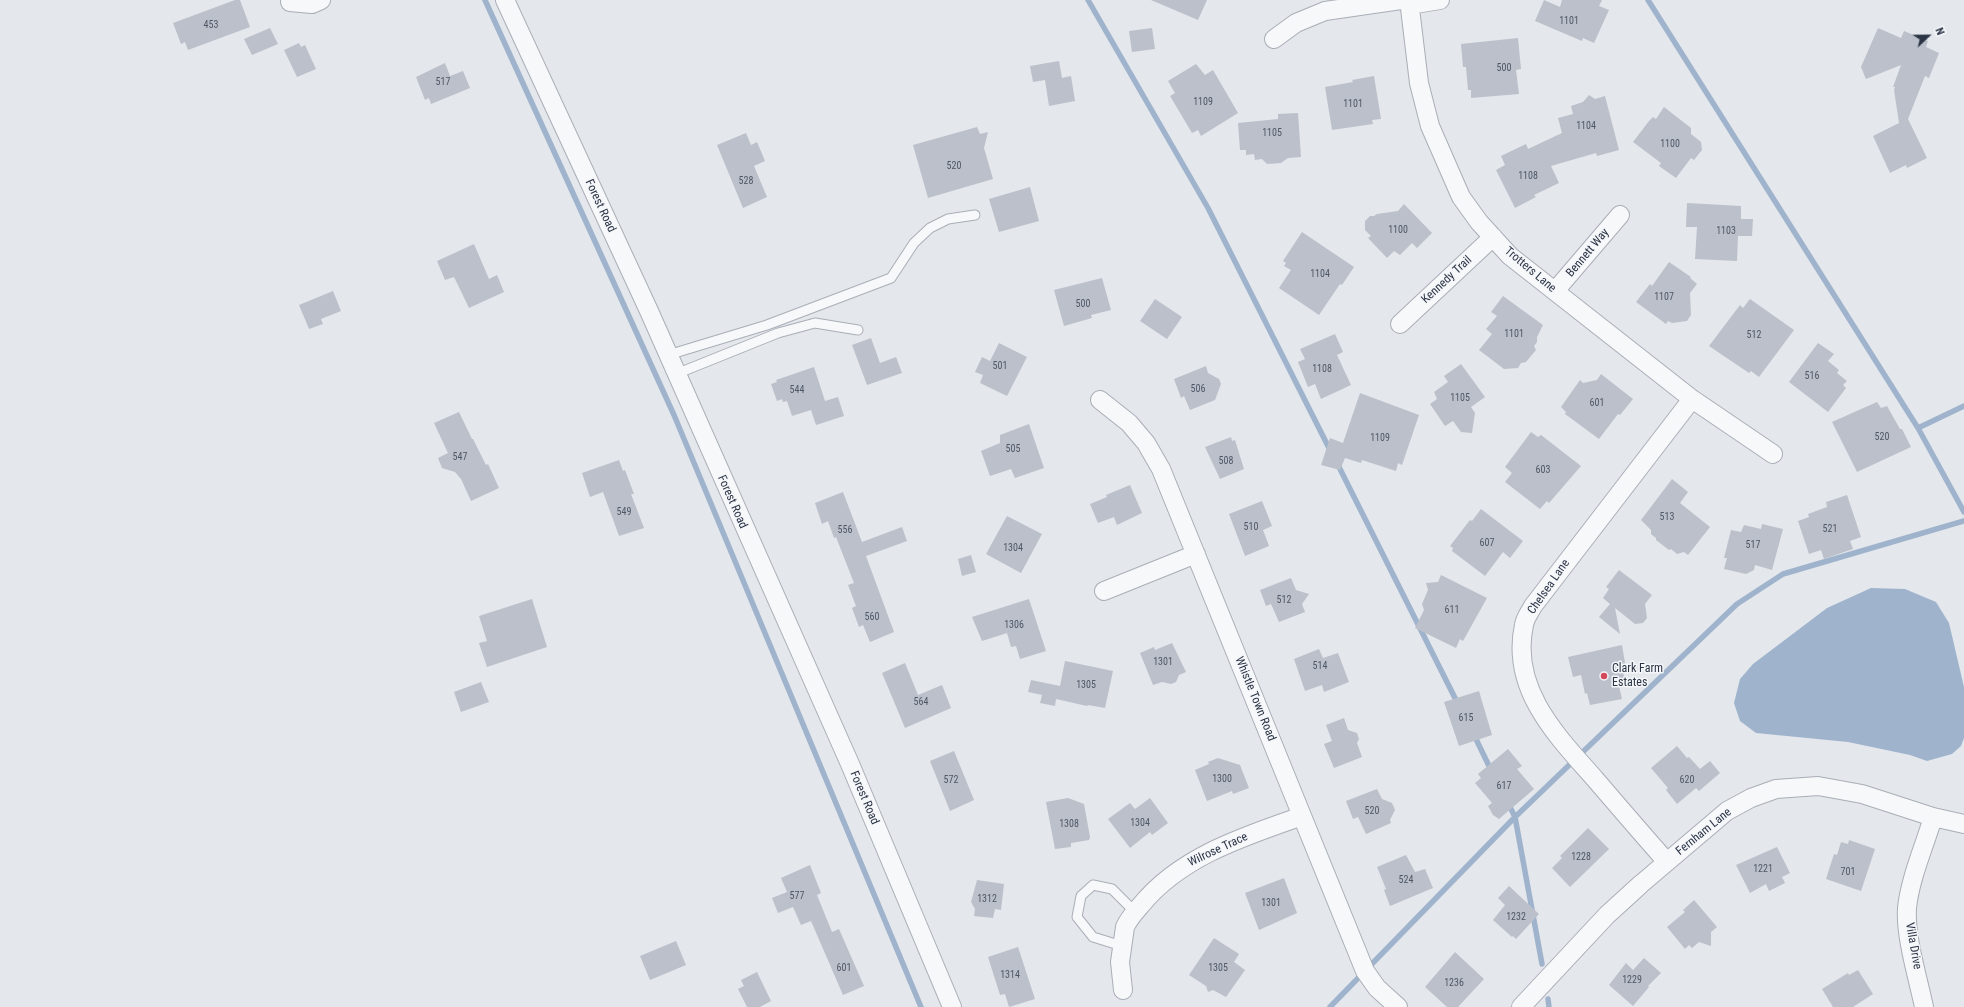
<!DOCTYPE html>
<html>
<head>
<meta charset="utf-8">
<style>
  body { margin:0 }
  #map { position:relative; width:1964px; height:1007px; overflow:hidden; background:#e4e7ec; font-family:"Roboto Condensed",sans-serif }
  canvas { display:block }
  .north { position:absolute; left:1908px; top:16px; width:40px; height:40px; -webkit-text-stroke:3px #f4f6f9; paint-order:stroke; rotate:68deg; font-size:11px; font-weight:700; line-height:16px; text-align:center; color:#2b3445 }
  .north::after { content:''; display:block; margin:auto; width:14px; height:18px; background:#2b3445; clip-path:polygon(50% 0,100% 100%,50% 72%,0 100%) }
</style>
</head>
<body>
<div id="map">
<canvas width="1964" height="1007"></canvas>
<div class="north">N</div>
</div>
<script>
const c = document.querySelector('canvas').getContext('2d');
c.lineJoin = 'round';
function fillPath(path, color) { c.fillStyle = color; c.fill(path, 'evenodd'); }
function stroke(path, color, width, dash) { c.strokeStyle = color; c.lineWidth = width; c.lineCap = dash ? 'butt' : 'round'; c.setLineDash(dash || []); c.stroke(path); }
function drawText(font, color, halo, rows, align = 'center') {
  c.font = font + ' "Roboto Condensed",sans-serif'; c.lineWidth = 3; c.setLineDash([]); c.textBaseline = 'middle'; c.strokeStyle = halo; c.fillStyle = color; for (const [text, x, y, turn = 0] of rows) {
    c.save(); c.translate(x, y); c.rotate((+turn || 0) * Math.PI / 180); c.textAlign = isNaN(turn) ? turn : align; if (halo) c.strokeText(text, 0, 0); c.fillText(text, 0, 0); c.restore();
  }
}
const water = new Path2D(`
  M 1871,588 L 1905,589 L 1936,602 L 1949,623 L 1964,687 L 1964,738 L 1961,746 L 1952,754 L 1927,761 L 1910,755 L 1848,742 L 1756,733 L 1740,721 L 1734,703 L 1740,679 L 1753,664 L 1827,608 Z`);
const stream = new Path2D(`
  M 485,0 L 674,415 L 921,1007
  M 1088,0 L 1208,208 L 1330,450
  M 1648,0 L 1918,428 L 1964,512
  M 1918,428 L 1964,406
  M 1337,463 L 1458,704
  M 1474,735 L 1491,770
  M 1508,803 L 1515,817 L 1542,964
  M 1548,999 L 1549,1007
  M 1330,1007 L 1515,817 L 1737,604 L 1783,574 L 1964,521`);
const building = new Path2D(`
  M 235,0 L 240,0 L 250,27 L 188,50 L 185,42 L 181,44 L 173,23 Z
  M 1151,0 L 1207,0 L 1198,20 Z
  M 1544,0 L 1560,7 L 1562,0 L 1602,0 L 1599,6 L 1609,10 L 1594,43 L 1583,38 L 1582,41 L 1535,21 Z
  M 270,28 L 278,44 L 252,55 L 244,39 Z
  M 1152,28 L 1155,49 L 1132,52 L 1129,31 Z
  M 1878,28 L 1901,38 L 1904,31 L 1928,41 L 1926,47 L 1939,53 L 1929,78 L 1925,76 L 1908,119 L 1927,158 L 1907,168 L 1906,165 L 1890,173 L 1873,136 L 1899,123 L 1894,90 L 1895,87 L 1893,87 L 1901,65 L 1866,79 L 1861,67 Z
  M 1518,38 L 1521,69 L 1516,70 L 1519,94 L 1471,98 L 1471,90 L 1468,90 L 1466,67 L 1463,67 L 1461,44 Z
  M 299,43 L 301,47 L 305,45 L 316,69 L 297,77 L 284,50 Z
  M 1059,61 L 1062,78 L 1071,76 L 1075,101 L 1049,106 L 1045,80 L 1033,82 L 1030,66 Z
  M 445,63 L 450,76 L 463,71 L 470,88 L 431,104 L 429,98 L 425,100 L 416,77 Z
  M 1196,64 L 1205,75 L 1213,70 L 1238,113 L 1201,136 L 1198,130 L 1192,133 L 1170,96 L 1175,93 L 1168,81 Z
  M 1374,76 L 1381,119 L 1372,120 L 1373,124 L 1332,130 L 1325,87 L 1353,82 L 1352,80 Z
  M 1589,95 L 1595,99 L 1605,96 L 1619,150 L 1597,156 L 1596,153 L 1551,166 L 1559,183 L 1534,195 L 1536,197 L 1515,208 L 1496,170 L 1505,165 L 1501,156 L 1526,144 L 1528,149 L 1562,133 L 1558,118 L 1573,114 L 1571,106 L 1583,102 Z
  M 1664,107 L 1691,128 L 1691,134 L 1701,142 L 1702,150 L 1694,160 L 1691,158 L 1676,178 L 1659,166 L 1661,163 L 1633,142 L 1649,121 L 1653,117 L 1656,119 Z
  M 1298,113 L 1301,157 L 1288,158 L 1281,163 L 1267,164 L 1262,159 L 1255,160 L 1254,154 L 1246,155 L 1246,150 L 1240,150 L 1238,123 L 1278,119 L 1278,114 Z
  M 977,127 L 980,134 L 988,132 L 984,148 L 993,179 L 928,198 L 913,145 Z
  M 746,133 L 751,145 L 757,142 L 765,161 L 754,166 L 767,197 L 743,208 L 717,145 Z
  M 1030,187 L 1039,221 L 999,232 L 989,199 Z
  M 1687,203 L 1741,206 L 1741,219 L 1753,219 L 1752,236 L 1738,236 L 1737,261 L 1695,259 L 1697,227 L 1686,227 Z
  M 1404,204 L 1432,233 L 1417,248 L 1412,243 L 1400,255 L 1394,251 L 1387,258 L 1368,238 L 1371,236 L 1365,230 L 1365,221 L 1370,216 L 1374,216 L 1377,214 L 1398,211 Z
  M 1302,232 L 1354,267 L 1342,285 L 1340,284 L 1319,315 L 1279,288 L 1291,270 L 1284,266 L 1286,263 L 1283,261 Z
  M 474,244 L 489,279 L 497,275 L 504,292 L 469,308 L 454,277 L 445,280 L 437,261 Z
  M 1669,262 L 1691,277 L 1690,278 L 1697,284 L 1690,293 L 1691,315 L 1687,321 L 1672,323 L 1668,321 L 1666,324 L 1636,302 L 1650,284 L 1652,286 Z
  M 1102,278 L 1111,310 L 1091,315 L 1092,318 L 1064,326 L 1054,290 Z
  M 333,291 L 341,311 L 321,319 L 323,324 L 309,329 L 299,305 Z
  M 1503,296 L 1543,325 L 1537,337 L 1537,342 L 1534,346 L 1536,350 L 1526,362 L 1521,363 L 1518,368 L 1504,369 L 1479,350 L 1492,334 L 1486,329 L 1497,316 L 1491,312 Z
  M 1155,299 L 1182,317 L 1167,339 L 1140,321 Z
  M 1750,299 L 1794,330 L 1759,377 L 1751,371 L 1749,373 L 1709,346 L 1740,305 L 1743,308 Z
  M 1335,334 L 1343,352 L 1337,355 L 1351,385 L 1321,399 L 1315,384 L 1308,387 L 1298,362 L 1305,359 L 1300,349 Z
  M 871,338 L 880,363 L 896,357 L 902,373 L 867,385 L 852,345 Z
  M 999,343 L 1027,357 L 1007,396 L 980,383 L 983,375 L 975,372 L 982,357 L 990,361 Z
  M 1818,343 L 1834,354 L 1828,361 L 1839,370 L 1837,373 L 1847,381 L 1843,385 L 1846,388 L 1828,412 L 1789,382 Z
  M 1461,364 L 1485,397 L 1471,407 L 1475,413 L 1472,433 L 1461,432 L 1453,421 L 1445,426 L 1430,404 L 1437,399 L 1434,392 L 1448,382 L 1444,376 Z
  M 1206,366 L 1208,373 L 1219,379 L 1221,384 L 1215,400 L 1190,410 L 1184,396 L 1181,398 L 1174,379 Z
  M 814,367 L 825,401 L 838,397 L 844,416 L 816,425 L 811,410 L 792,416 L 787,401 L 783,402 L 782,399 L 777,401 L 771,384 L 777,382 L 776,380 Z
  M 1601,374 L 1633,399 L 1620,415 L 1618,414 L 1599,439 L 1565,414 L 1566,412 L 1561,407 L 1580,380 L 1583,383 L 1597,380 Z
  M 1360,393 L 1419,415 L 1402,465 L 1398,463 L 1396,471 L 1362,460 L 1361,463 L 1345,458 L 1340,470 L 1321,465 L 1330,438 L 1343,443 Z
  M 1877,402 L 1881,408 L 1887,406 L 1900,429 L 1902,429 L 1911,447 L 1857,472 L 1832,422 Z
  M 459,412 L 472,439 L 473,439 L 486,465 L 488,464 L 499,488 L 471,501 L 461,479 L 455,472 L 442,468 L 438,458 L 448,453 L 434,423 Z
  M 1029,424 L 1044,468 L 1015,478 L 1011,469 L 990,476 L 981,451 L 1000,443 L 1000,435 Z
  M 1531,432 L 1538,437 L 1541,435 L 1581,466 L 1549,503 L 1547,501 L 1540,509 L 1505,482 L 1512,473 L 1505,467 Z
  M 1231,437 L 1232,441 L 1235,440 L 1244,469 L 1220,479 L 1205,447 Z
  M 619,460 L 623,471 L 625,470 L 634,494 L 631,494 L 644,528 L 619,536 L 603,492 L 590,497 L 582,473 Z
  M 1672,479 L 1688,492 L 1680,503 L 1710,527 L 1688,555 L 1684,552 L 1677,554 L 1671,549 L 1669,550 L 1656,540 L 1656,538 L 1651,534 L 1651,530 L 1641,520 Z
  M 1130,485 L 1142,513 L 1117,525 L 1114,517 L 1098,523 L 1090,504 L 1107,497 L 1106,495 Z
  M 843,492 L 862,542 L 902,527 L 907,541 L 866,556 L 894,632 L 870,642 L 863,625 L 859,627 L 852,608 L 856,606 L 848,585 L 854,583 L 836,537 L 834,538 L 828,521 L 822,524 L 815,503 Z
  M 1847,495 L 1861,537 L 1850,541 L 1853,549 L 1824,559 L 1821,550 L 1809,554 L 1798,521 L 1809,517 L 1808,514 L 1827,507 L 1826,502 Z
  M 1262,501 L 1272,526 L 1263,530 L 1269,546 L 1245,556 L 1229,514 Z
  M 1481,509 L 1523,541 L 1510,558 L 1503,552 L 1485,576 L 1452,551 L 1453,548 L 1450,546 L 1470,520 L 1472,521 Z
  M 1007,516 L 1042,534 L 1021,573 L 986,554 Z
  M 1762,524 L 1783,529 L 1772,570 L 1755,565 L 1754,570 L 1746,574 L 1724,569 L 1727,558 L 1724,558 L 1731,530 L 1741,532 L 1744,525 L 1761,529 Z
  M 971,555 L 976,572 L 962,576 L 958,559 Z
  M 1619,570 L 1652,595 L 1645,604 L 1647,618 L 1643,623 L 1635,624 L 1615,608 L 1620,634 L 1599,617 L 1610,604 L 1603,598 L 1609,589 L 1606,587 Z
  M 1441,575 L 1487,598 L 1463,641 L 1460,639 L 1456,648 L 1415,628 L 1424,610 L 1422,604 L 1428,590 L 1426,583 L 1438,582 Z
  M 1291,578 L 1296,590 L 1309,594 L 1302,604 L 1305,612 L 1279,622 L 1271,604 L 1266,606 L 1260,590 Z
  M 532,599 L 547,647 L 487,667 L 479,643 L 487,641 L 479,616 Z
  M 1029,599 L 1046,651 L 1020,659 L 1016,646 L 1011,647 L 1007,633 L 982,641 L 972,617 Z
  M 1172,643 L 1186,672 L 1179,675 L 1176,682 L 1171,684 L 1162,682 L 1153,685 L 1140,653 L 1154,647 L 1155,650 Z
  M 1622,645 L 1625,663 L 1622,668 L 1626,685 L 1619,686 L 1622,699 L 1590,705 L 1587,693 L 1585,694 L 1581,675 L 1573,677 L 1568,657 Z
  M 1319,649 L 1323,658 L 1338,653 L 1349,682 L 1324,692 L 1322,685 L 1305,691 L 1294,659 Z
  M 1065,661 L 1113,671 L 1105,708 L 1088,705 L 1087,706 L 1056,699 L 1055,706 L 1040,703 L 1042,695 L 1028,692 L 1031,680 L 1060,686 Z
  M 905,663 L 918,695 L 942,685 L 951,708 L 905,728 L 882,673 Z
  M 481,682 L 489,702 L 461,712 L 454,692 Z
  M 1479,691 L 1492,735 L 1459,746 L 1444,702 Z
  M 1344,718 L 1348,730 L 1357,733 L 1359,739 L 1357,743 L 1362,757 L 1334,768 L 1324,744 L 1332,741 L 1326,725 Z
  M 1677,746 L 1687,758 L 1689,757 L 1700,769 L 1710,761 L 1720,773 L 1699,791 L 1696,788 L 1677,804 L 1666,790 L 1668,788 L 1651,768 Z
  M 1508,749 L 1522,766 L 1517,769 L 1534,789 L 1499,819 L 1493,815 L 1488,806 L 1492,803 L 1475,783 L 1481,778 L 1478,774 Z
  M 954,751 L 974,800 L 950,811 L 930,761 Z
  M 1218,758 L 1240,765 L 1249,788 L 1233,794 L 1232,791 L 1207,801 L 1195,770 L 1209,764 L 1208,762 Z
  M 1377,789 L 1382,799 L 1392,803 L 1395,810 L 1390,820 L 1391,823 L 1366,834 L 1358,817 L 1353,819 L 1346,801 Z
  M 1068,798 L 1084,804 L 1090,837 L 1089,840 L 1071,843 L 1071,847 L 1055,849 L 1046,802 Z
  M 1150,798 L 1168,823 L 1152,835 L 1150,832 L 1130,848 L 1108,819 L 1130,803 L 1135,809 Z
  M 1588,828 L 1609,849 L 1570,887 L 1552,868 L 1562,858 L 1560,856 Z
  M 1849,840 L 1875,849 L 1861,891 L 1826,879 L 1834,854 L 1837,855 L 1841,842 L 1848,844 Z
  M 1777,847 L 1790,873 L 1782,877 L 1785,883 L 1769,891 L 1766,884 L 1750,893 L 1736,865 Z
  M 1406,855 L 1415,872 L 1425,869 L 1433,888 L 1390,906 L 1384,890 L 1386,889 L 1377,867 Z
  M 810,865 L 821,893 L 817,895 L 832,932 L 839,929 L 864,986 L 843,995 L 811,921 L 801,925 L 793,907 L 778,913 L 772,898 L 787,892 L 781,878 Z
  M 1284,878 L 1297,913 L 1259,930 L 1245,893 Z
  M 977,880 L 1004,884 L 1001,910 L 995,909 L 993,918 L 974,916 L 975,909 L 971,902 Z
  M 1509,886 L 1539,914 L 1516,939 L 1513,936 L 1512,937 L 1493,920 L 1505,905 L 1498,898 Z
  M 1694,900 L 1717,927 L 1711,932 L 1711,946 L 1699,942 L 1692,948 L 1689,945 L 1685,949 L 1667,927 L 1685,912 L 1683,910 Z
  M 1214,938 L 1239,954 L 1234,962 L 1245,970 L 1226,997 L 1213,990 L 1208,992 L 1206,986 L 1189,975 Z
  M 676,941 L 686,965 L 650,980 L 640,956 Z
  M 1018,947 L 1035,999 L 1009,1007 L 1005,994 L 1000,995 L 988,957 Z
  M 1455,952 L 1484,979 L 1458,1007 L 1447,1007 L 1425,987 Z
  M 1644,958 L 1661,973 L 1648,986 L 1649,987 L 1633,1006 L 1609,985 L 1626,963 L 1633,970 Z
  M 1858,970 L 1873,994 L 1853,1007 L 1833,1007 L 1822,989 L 1848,973 L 1849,975 Z
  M 757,972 L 771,1001 L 760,1007 L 747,1007 L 738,989 L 744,986 L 741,980 Z`);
const lane = new Path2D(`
  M 668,355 L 767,325 L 891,278 L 914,243 L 930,228 L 948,219 L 975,215
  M 676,374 L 778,333 L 815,323 L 858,330
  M 1122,946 L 1093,937 L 1077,917 L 1081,896 L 1093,885 L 1112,889 L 1135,912`);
const street = new Path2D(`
  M 505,0 L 649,311 L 850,764 L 952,1007
  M 1409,0 L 1419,83 L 1430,126 L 1461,197 L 1479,222 L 1510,256 L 1692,399 L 1773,454
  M 290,2 L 312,4 L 321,0
  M 1409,5 L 1440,0
  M 1274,39 L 1296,23 L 1325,11 L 1401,0
  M 1555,291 L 1620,215
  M 1400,324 L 1493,237
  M 1100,400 L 1129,423 L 1146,443 L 1161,469 L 1365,971 L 1377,988 L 1398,1007
  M 1104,591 L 1196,554
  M 1667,862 C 1643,835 1619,807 1595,779 C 1557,736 1510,689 1524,625 C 1525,618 1530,612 1533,606 L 1692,399
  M 1123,990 L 1120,962 L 1125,927 C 1129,918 1135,912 1141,905 C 1181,856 1245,836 1302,816
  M 1521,1007 L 1607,915 L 1641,884 L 1727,811 L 1751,798 L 1776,789 L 1818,786 L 1862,794 L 1933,817 L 1964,824
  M 1924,1007 C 1918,978 1905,937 1907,908 C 1910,878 1925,845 1933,817`);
const markers = [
  [1604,676,4,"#d1495b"]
];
const numberNames = [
  ["1101",1569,21],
  ["453",211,25],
  ["500",1504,68],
  ["517",443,82],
  ["1109",1203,102],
  ["1101",1353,104],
  ["1104",1586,126],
  ["1105",1272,133],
  ["1100",1670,144],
  ["520",954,166],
  ["1108",1528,176],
  ["528",746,181],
  ["1100",1398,230],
  ["1103",1726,231],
  ["1104",1320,274],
  ["1107",1664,297],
  ["500",1083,304],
  ["1101",1514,334],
  ["512",1754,335],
  ["501",1000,366],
  ["1108",1322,369],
  ["516",1812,376],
  ["506",1198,389],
  ["544",797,390],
  ["1105",1460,398],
  ["601",1597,403],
  ["520",1882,437],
  ["1109",1380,438],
  ["505",1013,449],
  ["547",460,457],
  ["508",1226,461],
  ["603",1543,470],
  ["549",624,512],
  ["513",1667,517],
  ["510",1251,527],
  ["521",1830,529],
  ["556",845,530],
  ["607",1487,543],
  ["517",1753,545],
  ["1304",1013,548],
  ["512",1284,600],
  ["611",1452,610],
  ["560",872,617],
  ["1306",1014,625],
  ["1301",1163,662],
  ["514",1320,666],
  ["1305",1086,685],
  ["564",921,702],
  ["615",1466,718],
  ["1300",1222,779],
  ["572",951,780],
  ["620",1687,780],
  ["617",1504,786],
  ["520",1372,811],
  ["1304",1140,823],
  ["1308",1069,824],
  ["1228",1581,857],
  ["1221",1763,869],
  ["701",1848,872],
  ["524",1406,880],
  ["577",797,896],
  ["1312",987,899],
  ["1301",1271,903],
  ["1232",1516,917],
  ["601",844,968],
  ["1305",1218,968],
  ["1314",1010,975],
  ["1229",1632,980],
  ["1236",1454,983]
];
const streetNames = [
  ["Forest Road",600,206,65],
  ["Bennett Way",1588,253,-50],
  ["Trotters Lane",1530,270,40],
  ["Kennedy Trail",1447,280,-43],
  ["Forest Road",732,502,66],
  ["Chelsea Lane",1549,587,-55],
  ["Whistle Town Road",1255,699,68],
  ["Forest Road",864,798,67],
  ["Fernham Lane",1704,832,-39],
  ["Wilrose Trace",1218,850,-25],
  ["Villa Drive",1913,946,80]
];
const poiNames = [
  ["Clark Farm",1612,669],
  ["Estates",1612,683]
];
fillPath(water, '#9fb4cc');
stroke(stream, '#9fb4cc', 5.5);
fillPath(building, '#bbc0ca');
stroke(lane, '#a9aeb7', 11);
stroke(street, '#a9aeb7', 20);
stroke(lane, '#f7f8fa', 9);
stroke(street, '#f7f8fa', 18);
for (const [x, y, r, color] of markers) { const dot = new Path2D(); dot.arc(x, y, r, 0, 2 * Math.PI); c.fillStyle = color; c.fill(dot); stroke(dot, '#f4f6f9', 1.5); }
drawText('10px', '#4f5766', null, numberNames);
drawText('12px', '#2b3445', '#f4f6f9', streetNames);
drawText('12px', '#2b3445', '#f4f6f9', poiNames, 'left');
</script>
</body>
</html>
